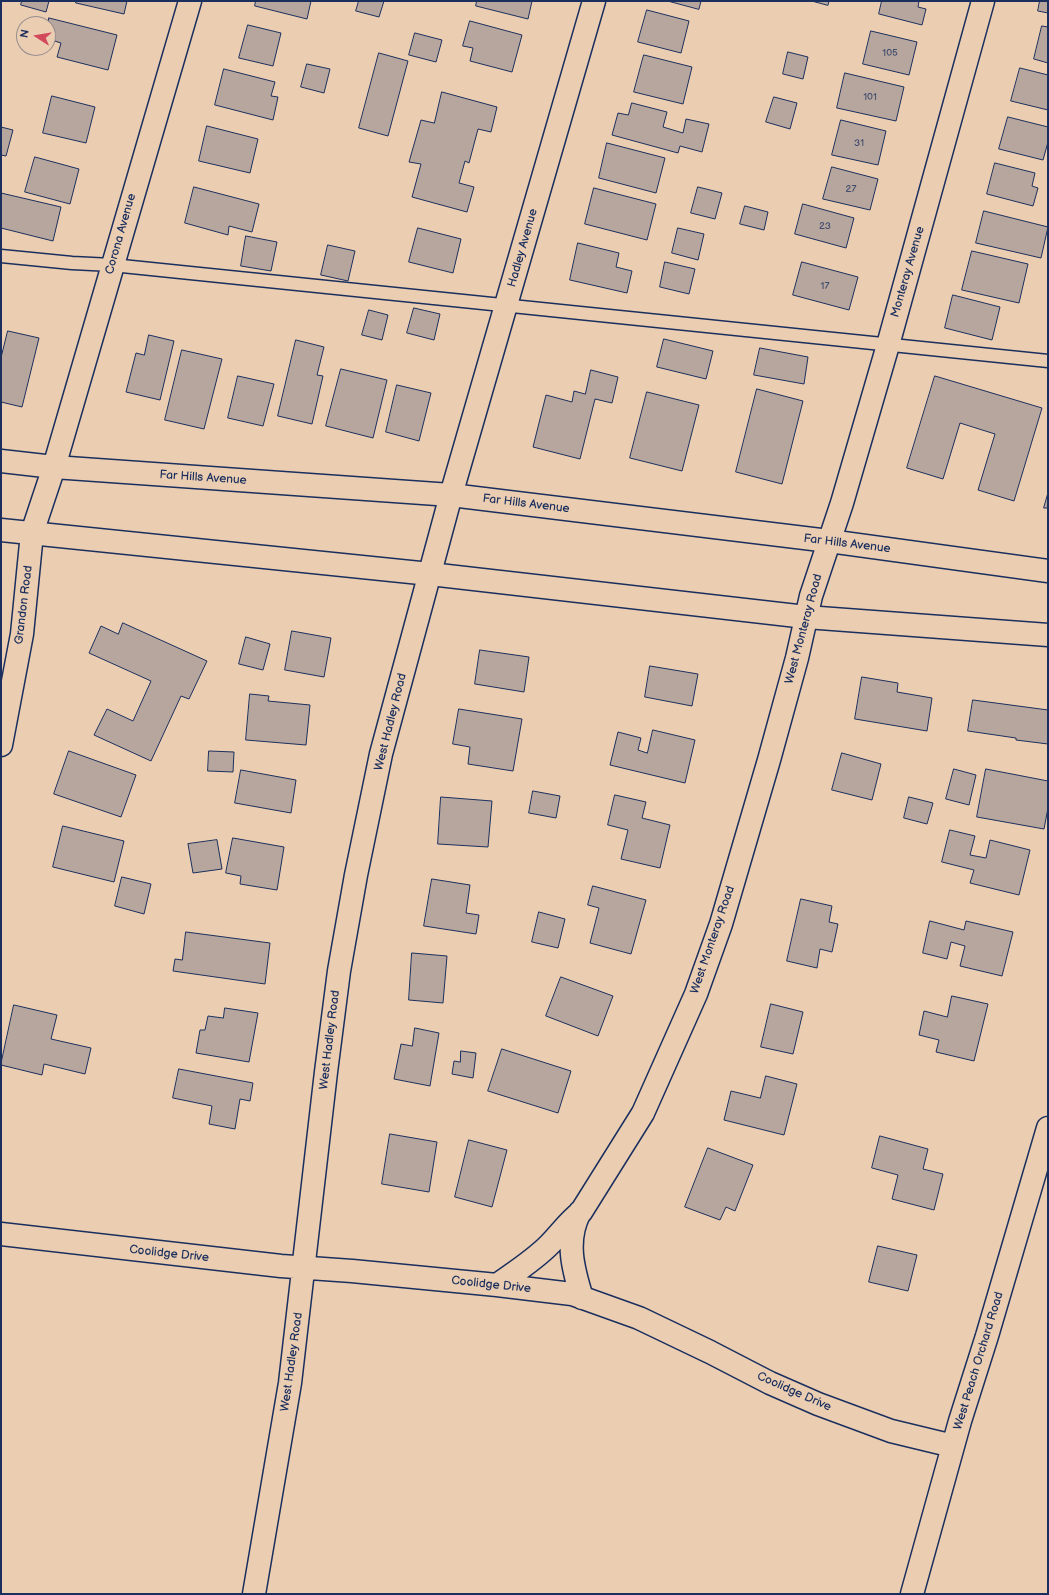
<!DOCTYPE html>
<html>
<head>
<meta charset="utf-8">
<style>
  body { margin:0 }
  #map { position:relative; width:1049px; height:1595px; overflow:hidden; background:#ebceb2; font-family:"Balsamiq Sans",sans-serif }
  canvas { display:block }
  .frame { position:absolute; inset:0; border:2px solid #1b2f5e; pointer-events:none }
  .north { position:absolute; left:16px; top:16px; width:40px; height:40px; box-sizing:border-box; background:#ebceb2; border:1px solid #988e90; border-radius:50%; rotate:282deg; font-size:11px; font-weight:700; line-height:16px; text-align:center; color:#1b2f5e }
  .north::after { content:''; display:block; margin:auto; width:14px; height:18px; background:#d1495b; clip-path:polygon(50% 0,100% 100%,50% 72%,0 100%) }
</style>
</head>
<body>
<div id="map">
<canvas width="1049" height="1595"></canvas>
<div class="frame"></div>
<div class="north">N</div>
</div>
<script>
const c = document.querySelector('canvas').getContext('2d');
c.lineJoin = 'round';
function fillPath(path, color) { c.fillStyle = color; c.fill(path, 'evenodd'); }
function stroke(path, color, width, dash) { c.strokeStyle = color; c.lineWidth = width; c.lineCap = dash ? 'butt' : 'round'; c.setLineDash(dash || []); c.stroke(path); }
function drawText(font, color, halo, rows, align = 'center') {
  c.font = font + ' "Balsamiq Sans",sans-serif'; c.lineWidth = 3.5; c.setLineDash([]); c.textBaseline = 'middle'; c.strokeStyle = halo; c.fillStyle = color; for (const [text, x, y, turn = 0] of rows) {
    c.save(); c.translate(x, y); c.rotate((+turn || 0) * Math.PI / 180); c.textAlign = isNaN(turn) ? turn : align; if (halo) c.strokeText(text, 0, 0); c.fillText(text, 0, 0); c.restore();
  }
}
const building = new Path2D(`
  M 22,1 L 49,1 L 46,12 L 21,5 Z
  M 76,1 L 127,1 L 124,14 L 76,3 Z
  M 256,1 L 311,1 L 307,19 L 255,6 Z
  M 359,1 L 384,1 L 379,17 L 356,11 Z
  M 477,1 L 532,1 L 528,19 L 476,6 Z
  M 668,1 L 701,1 L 699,9 Z
  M 812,1 L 829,1 L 828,5 Z
  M 882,1 L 919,1 L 918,7 L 926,9 L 922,25 L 879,14 Z
  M 1040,1 L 1048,1 L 1048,13 L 1038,11 Z
  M 647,10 L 689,21 L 681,53 L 638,42 Z
  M 49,18 L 117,35 L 108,70 L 57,57 L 61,43 L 48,39 Z
  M 470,21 L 522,35 L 512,72 L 470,61 L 473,48 L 463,46 Z
  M 248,25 L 281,33 L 273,66 L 239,58 Z
  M 1042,26 L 1048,27 L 1048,63 L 1034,59 Z
  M 871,31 L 917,42 L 909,75 L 863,64 Z
  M 415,33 L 442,40 L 436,62 L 409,55 Z
  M 788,52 L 808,57 L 803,79 L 783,74 Z
  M 379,53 L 408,61 L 388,136 L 359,128 Z
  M 644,55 L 692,67 L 683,104 L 634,92 Z
  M 307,64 L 330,69 L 324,93 L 301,87 Z
  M 1020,68 L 1048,75 L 1048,110 L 1011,101 Z
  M 224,69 L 275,82 L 271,96 L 278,97 L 273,120 L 215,105 Z
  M 845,73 L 904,87 L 896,121 L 837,108 Z
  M 442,92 L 497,107 L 491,132 L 478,129 L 469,163 L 465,161 L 459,183 L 474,187 L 467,212 L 412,197 L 421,164 L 409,162 L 421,120 L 434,123 Z
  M 52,96 L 95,107 L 86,143 L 43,133 Z
  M 774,97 L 797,103 L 790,129 L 766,122 Z
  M 632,103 L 667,112 L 663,127 L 683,133 L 686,119 L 709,124 L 702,152 L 680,146 L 678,153 L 612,135 L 618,113 L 628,115 Z
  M 1008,117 L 1048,127 L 1048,142 L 1043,160 L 999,149 Z
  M 841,120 L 886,131 L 878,165 L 832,155 Z
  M 207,126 L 258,139 L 250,173 L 199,161 Z
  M 1,127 L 13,130 L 6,156 L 1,155 Z
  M 607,143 L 665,158 L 656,193 L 599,178 Z
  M 35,157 L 79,169 L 70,204 L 25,192 Z
  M 995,163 L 1035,173 L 1032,186 L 1038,188 L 1033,206 L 987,194 Z
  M 832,167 L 878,179 L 870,210 L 823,199 Z
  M 194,187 L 259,204 L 252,232 L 229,226 L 228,235 L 185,223 Z
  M 698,187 L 722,193 L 715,219 L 691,213 Z
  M 594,188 L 656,204 L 647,240 L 585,224 Z
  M 1,193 L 61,207 L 53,241 L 1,228 Z
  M 803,204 L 854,218 L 846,248 L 795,234 Z
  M 745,206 L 768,212 L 764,230 L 740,224 Z
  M 984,211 L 1048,227 L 1041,258 L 976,243 Z
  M 418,228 L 461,239 L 453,273 L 409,262 Z
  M 678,228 L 704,234 L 698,260 L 672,253 Z
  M 246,236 L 277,242 L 271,271 L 241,266 Z
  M 578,243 L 619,253 L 616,267 L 632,271 L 627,293 L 570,280 Z
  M 328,245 L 355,251 L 348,281 L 321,275 Z
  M 972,251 L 1028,264 L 1019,303 L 962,290 Z
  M 665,262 L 695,269 L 689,294 L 660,287 Z
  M 802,262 L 858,277 L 849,310 L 793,295 Z
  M 953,295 L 1000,307 L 992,340 L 945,328 Z
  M 414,308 L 440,314 L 434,340 L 407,333 Z
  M 369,310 L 388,315 L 382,340 L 362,335 Z
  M 8,331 L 39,338 L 22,407 L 1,402 L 1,358 Z
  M 149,335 L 174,341 L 160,400 L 126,392 L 136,353 L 144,355 Z
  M 664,339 L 713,351 L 706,379 L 657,367 Z
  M 296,340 L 324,347 L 317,375 L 323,376 L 312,424 L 278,416 Z
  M 760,348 L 808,357 L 804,384 L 754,375 Z
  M 182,350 L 222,359 L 204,429 L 165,420 Z
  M 341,369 L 387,380 L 373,438 L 326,426 Z
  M 591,370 L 618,377 L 612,403 L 595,399 L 580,459 L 533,447 L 546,395 L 572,402 L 574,391 L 585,394 Z
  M 238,376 L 274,384 L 263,426 L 228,418 Z
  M 935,376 L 1042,408 L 1014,501 L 978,490 L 995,434 L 960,423 L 943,479 L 907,468 Z
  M 397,385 L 431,393 L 419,441 L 386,432 Z
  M 757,389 L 803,401 L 782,484 L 736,472 Z
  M 647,392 L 699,405 L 682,471 L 630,458 Z
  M 1048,493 L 1048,508 L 1044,508 Z
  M 123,623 L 207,661 L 189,699 L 181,696 L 151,761 L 94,735 L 107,709 L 133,721 L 151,681 L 89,653 L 101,626 L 118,634 Z
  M 292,631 L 331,638 L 324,677 L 285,670 Z
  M 246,637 L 270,644 L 263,670 L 239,664 Z
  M 480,650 L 529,657 L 524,692 L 475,684 Z
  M 650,666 L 698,674 L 692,706 L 645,697 Z
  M 862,677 L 898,683 L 897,692 L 932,698 L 927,731 L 855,719 Z
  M 250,694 L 269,696 L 268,701 L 310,705 L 306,745 L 246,740 Z
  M 973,700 L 1048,710 L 1048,744 L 1016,740 L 1016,738 L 968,731 Z
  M 459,709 L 522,719 L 513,771 L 468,764 L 470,747 L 453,744 Z
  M 653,730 L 695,740 L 685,783 L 610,765 L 618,732 L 641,738 L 638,750 L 647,753 Z
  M 69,751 L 136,775 L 121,817 L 54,794 Z
  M 209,751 L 234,752 L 233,772 L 208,771 Z
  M 842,753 L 881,764 L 872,800 L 832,790 Z
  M 954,769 L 976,775 L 969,805 L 946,799 Z
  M 986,769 L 1048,781 L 1048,808 L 1044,829 L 977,817 Z
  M 241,770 L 296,780 L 291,813 L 235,803 Z
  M 533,791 L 560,796 L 556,818 L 529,813 Z
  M 615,795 L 646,802 L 642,818 L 670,825 L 660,868 L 621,859 L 628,830 L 608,825 Z
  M 441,797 L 492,801 L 488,847 L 438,844 Z
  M 909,797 L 933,803 L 927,824 L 904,818 Z
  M 63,826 L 124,841 L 114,882 L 53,867 Z
  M 950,830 L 975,836 L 970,855 L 986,858 L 990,840 L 1030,850 L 1019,895 L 970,883 L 974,870 L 942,862 Z
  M 233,838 L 284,847 L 277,890 L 240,884 L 241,876 L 226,873 Z
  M 217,840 L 222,869 L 193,873 L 188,844 Z
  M 122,877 L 151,884 L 144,914 L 115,906 Z
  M 432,879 L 470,885 L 466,913 L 479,915 L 476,934 L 424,926 Z
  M 593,886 L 646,900 L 631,954 L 590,943 L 599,908 L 588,905 Z
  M 801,899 L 832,906 L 829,922 L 838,924 L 832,952 L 820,949 L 817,968 L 787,961 Z
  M 539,912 L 565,919 L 558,948 L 532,942 Z
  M 930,921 L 964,930 L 966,921 L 1013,932 L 1002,976 L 960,966 L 965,946 L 951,942 L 947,959 L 923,953 Z
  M 186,932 L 270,943 L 265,984 L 173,971 L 175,959 L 182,960 Z
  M 412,953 L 447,956 L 443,1003 L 409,1000 Z
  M 561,977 L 613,996 L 598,1036 L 546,1016 Z
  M 952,996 L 988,1004 L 974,1061 L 936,1052 L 939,1040 L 919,1035 L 924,1011 L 947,1017 Z
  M 771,1004 L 803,1012 L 793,1054 L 761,1047 Z
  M 14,1005 L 57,1015 L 51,1039 L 91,1048 L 85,1074 L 44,1064 L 42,1075 L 1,1065 Z
  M 225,1008 L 258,1013 L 249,1062 L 196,1053 L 200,1030 L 205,1030 L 208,1016 L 223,1018 Z
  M 415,1028 L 439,1033 L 430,1086 L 394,1079 L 401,1044 L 412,1046 Z
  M 502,1049 L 571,1071 L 558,1113 L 488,1091 Z
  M 461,1051 L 476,1053 L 473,1078 L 452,1074 L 454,1061 L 460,1062 Z
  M 179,1069 L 253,1083 L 250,1101 L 240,1099 L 235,1129 L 209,1124 L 212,1106 L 173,1098 Z
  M 766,1076 L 797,1084 L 784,1135 L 724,1120 L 731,1091 L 760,1098 Z
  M 390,1134 L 437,1142 L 429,1192 L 382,1184 Z
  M 880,1136 L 928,1149 L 923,1169 L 943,1174 L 934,1210 L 892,1199 L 898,1175 L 872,1168 Z
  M 469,1140 L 507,1150 L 492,1207 L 455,1197 Z
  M 708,1148 L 753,1165 L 735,1211 L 726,1207 L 720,1220 L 685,1207 Z
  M 878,1246 L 917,1255 L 908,1291 L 869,1282 Z`);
const lane = new Path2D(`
  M 1,256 L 72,263 L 112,265 L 1048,361`);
const street = new Path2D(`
  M 1,745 L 22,634 L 32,533 L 54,467 L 190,1
  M 580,1212 C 565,1240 573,1269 582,1298
  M 1,1234 L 281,1266 L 352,1271 L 497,1285 L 572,1294 L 639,1318 L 710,1352 L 770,1383 L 818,1404 L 891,1431 L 953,1446
  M 497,1285 C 515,1272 533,1261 549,1245 C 560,1234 568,1222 581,1212 L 643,1113 L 696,994 L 721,924 L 769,760 L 797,658 L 811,596 L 842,503 L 888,345 L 983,1
  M 254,1594 L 290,1383 L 326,1072 L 339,971 L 356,875 L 381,754 L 451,495 L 594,1
  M 912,1594 L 960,1421 L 987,1336 L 1048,1128`);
const primary = new Path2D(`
  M 1,461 L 54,467 L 451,495 L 829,541 L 1048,571
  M 1,530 L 430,574 L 806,617 L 1048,635`);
const numberNames = [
  ["105",890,53],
  ["101",870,97],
  ["31",859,143],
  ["27",851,189],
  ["23",825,226],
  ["17",825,286]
];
const streetNames = [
  ["Corona Avenue",121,234,-74],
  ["Hadley Avenue",523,248,-74],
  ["Monteray Avenue",908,272,-74],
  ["Far Hills Avenue",203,478,4],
  ["Far Hills Avenue",526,504,7],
  ["Far Hills Avenue",847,544,7],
  ["Grandon Road",24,605,-83],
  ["West Monteray Road",804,629,-75],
  ["West Hadley Road",391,722,-76],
  ["West Monteray Road",713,940,-71],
  ["West Hadley Road",330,1040,-83],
  ["Coolidge Drive",169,1254,6],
  ["Coolidge Drive",491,1285,6],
  ["West Peach Orchard Road",979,1361,-73],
  ["West Hadley Road",292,1362,-82],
  ["Coolidge Drive",794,1392,24]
];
fillPath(building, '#b7a69d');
stroke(building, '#1b2f5e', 1);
stroke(lane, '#1b2f5e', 15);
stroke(street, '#1b2f5e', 25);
stroke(primary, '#1b2f5e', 25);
stroke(lane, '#ebceb2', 12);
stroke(street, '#ebceb2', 22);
stroke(primary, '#ebceb2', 22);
drawText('10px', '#424d6e', null, numberNames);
drawText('12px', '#1b2f5e', '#ebceb2', streetNames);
</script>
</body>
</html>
